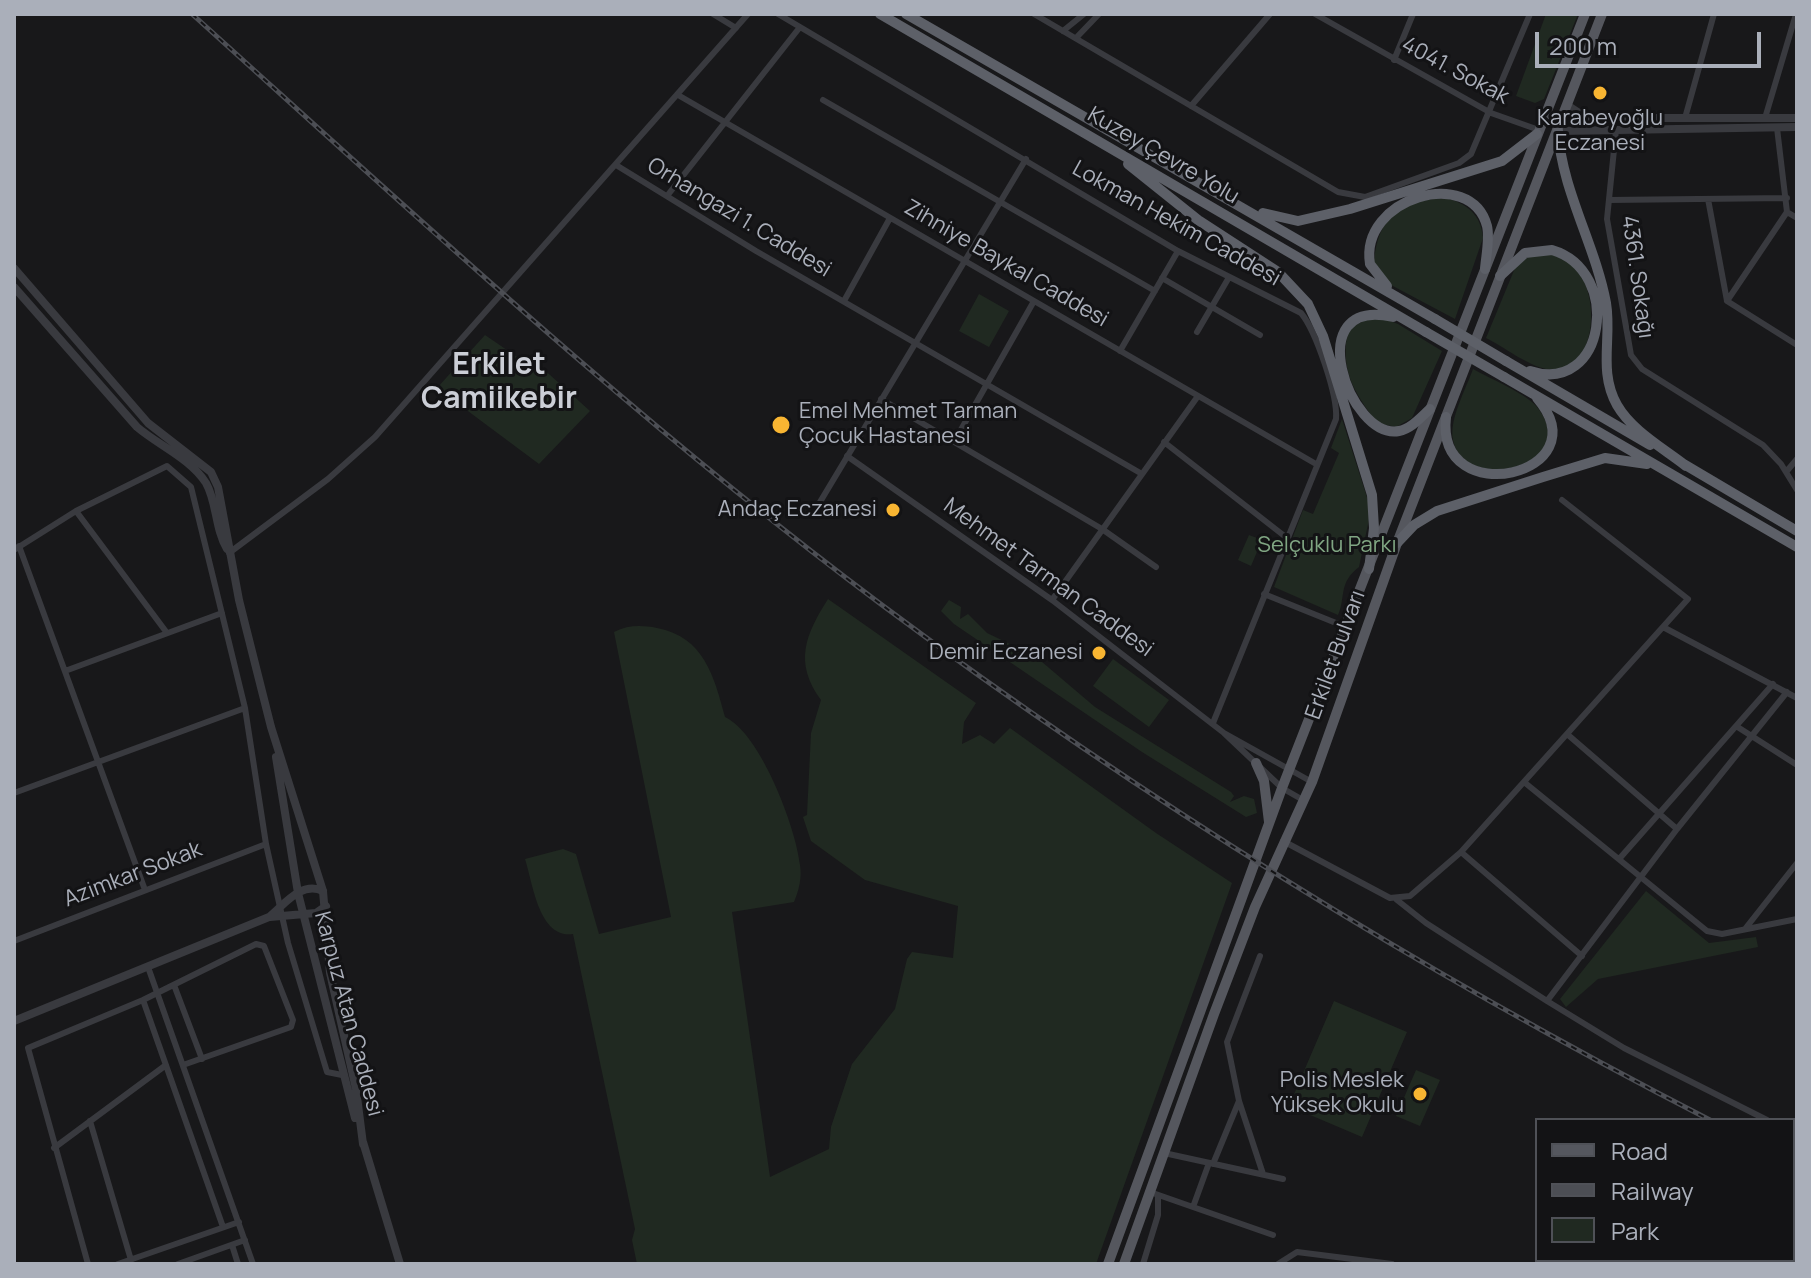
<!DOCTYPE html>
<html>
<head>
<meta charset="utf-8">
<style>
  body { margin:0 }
  #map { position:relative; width:1811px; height:1278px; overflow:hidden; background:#18181a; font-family:Manrope,sans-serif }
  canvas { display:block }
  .frame { position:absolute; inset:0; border:16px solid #aaafba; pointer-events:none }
  .legend { position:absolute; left:1535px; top:1118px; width:260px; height:144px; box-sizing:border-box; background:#131315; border:2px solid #4f5157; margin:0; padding:10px 14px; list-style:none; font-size:24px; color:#aaafba }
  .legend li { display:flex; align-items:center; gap:16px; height:40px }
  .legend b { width:40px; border:2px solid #4f5157 }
  .scale { position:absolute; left:1535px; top:32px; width:226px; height:36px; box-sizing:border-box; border:4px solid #aaafba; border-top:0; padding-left:10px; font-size:24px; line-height:28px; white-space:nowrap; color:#aaafba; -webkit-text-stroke:6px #131315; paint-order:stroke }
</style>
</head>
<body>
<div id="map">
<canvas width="1811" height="1278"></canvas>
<div class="frame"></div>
<ul class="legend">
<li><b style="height:10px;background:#55575e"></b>Road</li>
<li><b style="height:10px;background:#4c4e54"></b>Railway</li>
<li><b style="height:22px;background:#202921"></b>Park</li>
</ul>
<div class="scale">200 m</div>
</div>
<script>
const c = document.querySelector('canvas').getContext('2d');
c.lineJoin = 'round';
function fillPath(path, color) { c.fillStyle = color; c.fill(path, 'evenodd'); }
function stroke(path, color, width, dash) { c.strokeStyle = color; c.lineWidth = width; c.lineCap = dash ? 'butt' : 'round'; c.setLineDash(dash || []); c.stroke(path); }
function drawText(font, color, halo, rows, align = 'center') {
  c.font = font + ' Manrope,sans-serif'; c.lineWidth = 6; c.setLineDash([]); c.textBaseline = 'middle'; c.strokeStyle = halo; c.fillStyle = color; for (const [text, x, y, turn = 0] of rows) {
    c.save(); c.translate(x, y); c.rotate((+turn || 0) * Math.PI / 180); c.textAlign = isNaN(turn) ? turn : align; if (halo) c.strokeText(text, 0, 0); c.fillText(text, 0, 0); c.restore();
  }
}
const green = new Path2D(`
  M 1546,14 L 1578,14 L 1544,99 L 1535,103 L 1516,96 Z
  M 1446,198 C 1467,204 1481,214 1483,238 L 1455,319 L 1391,285 L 1374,262 C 1378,216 1400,200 1446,198 Z
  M 1540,252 C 1547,254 1557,255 1564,259 C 1606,281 1599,381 1546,369 C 1527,365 1504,347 1486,338 L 1515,268 L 1523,259 Z
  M 979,294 L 1009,311 L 989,347 L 959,331 Z
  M 1375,315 L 1398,324 L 1442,351 L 1412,418 L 1396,427 L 1377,423 C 1353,390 1340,371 1348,329 Z
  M 485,335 L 523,361 L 529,356 L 590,411 L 539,464 L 437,388 Z
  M 1473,369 C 1489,378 1527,394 1537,407 C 1584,465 1465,496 1453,440 C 1449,419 1466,389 1473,369 Z
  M 1342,419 L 1371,510 L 1359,567 C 1338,583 1346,597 1338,615 L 1274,587 L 1303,510 L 1313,514 L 1339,453 L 1331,448 Z
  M 1249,535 L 1262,540 L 1251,566 L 1238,560 Z
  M 828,599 L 976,703 L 964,722 L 962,744 L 980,735 L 994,744 L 1010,728 L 1156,833 L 1232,883 L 1096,1264 L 637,1264 L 632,1240 L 635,1229 L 573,934 C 539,939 533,884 525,859 L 563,849 L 576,854 L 599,934 L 671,917 L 614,632 C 628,625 641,625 657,628 C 704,637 714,676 725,717 C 760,733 796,827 800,865 C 802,878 799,890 794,902 L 732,912 L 770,1177 L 829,1149 L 831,1127 L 852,1064 L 895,1009 L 907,959 L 912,952 L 953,958 L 958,906 L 865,880 L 811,841 L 803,817 L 807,815 L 811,733 L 821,700 C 793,662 806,634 828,599 Z
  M 949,600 L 961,607 L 960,619 L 968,614 L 987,633 L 1035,656 L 1095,707 L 1231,792 L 1234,796 L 1230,802 L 1244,796 L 1254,799 L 1257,813 L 1246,817 L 1142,752 L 954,624 L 941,611 Z
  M 1113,659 L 1169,700 L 1149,727 L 1093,686 Z
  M 1646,891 L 1709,943 L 1756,937 L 1758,947 L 1598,979 L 1566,1007 L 1560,999 Z
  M 1334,1001 L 1407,1032 L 1362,1137 L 1289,1106 Z
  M 1416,1070 L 1440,1080 L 1420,1126 L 1396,1116 Z`);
const minor = new Path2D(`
  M 713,14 L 736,28
  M 778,14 L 800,27
  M 1034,14 L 1338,192 L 1365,197 L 1459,163 L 1471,154 L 1530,14
  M 1315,14 L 1491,113 L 1539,130
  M 1063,31 L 1084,14
  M 1076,38 L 1099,14
  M 1394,60 L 1413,14
  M 678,95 L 1316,464
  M 823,100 L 1155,291
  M 1191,106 L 1270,14
  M 1685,118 L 1714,14
  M 1765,118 L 1796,14
  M 1616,130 L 1607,219 L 1631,355 L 1642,369 L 1763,445 L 1781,464 L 1797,490
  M 616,165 L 756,251 L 1142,474
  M 667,196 L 800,27 L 1178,251 L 1301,313 C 1316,331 1338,396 1336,419 L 1213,723
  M 1708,199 L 1727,301 L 1797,345
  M 1609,200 L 1787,198
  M 1787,212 L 1797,218
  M 1162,278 L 1260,335
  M 844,301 L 890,218
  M 1727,301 L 1787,212 L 1777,128
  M 1197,332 L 1228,279
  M 1120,351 L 1178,251
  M 881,399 L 1102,529 L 1156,567
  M 954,442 L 1034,301
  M 1164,442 L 1287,538
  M 847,456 L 1052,600 L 1224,733 L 1282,788 L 1303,800
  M 1786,472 L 1797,459
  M 817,507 L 1026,159
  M 76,511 L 167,633
  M 19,546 L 145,890
  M 14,550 L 76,511 L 167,466 L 191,487 L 245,708 L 266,844 L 288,943 L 327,1072 L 342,1075
  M 229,553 L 328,479 L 375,437 L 748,14
  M 1264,594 L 1346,627
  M 1052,600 L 1198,396
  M 1663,627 L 1797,698
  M 65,671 L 222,613
  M 1736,726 L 1797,765
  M 1224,733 L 1312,782
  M 1567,734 L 1677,829
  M 1524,782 L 1707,931 L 1722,934 L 1797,919
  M 14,793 L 245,708
  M 1283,841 L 1390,898 L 1410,896 L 1461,852 L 1688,599 L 1562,500
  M 1461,852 L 1582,956
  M 1620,858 L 1773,684
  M 1397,900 L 1426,923 L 1547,1001 L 1677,829 L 1787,692
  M 1745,929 L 1797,863
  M 14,941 L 266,844
  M 1260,956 L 1227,1042 L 1239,1101 L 1263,1174
  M 148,967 L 253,1264
  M 174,985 L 202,1059
  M 143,1000 L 223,1227
  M 1547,1001 L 1624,1048 L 1767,1120
  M 90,1121 L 131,1260
  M 1793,1132 L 1797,1134
  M 54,1148 L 166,1065
  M 1164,1153 L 1283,1179
  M 1213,1164 L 1239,1101
  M 1150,1192 L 1273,1235
  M 1193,1207 L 1209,1163
  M 232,1245 L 238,1264
  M 88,1264 L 28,1048 L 143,1000 L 256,944 L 264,946 L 293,1020 L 291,1027 L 183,1065
  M 118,1264 L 239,1222
  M 178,1264 L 245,1240
  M 1143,1264 L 1158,1215 L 1158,1195
  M 1278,1264 L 1297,1252 L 1392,1264`);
const tertiary = new Path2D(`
  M 1567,105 L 1587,118 L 1797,118
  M 1558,131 L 1797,127
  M 14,268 L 148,423 L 211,472 L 218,487 L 239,600 L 271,727 L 323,891 L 330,973 L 356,1089 L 363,1144
  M 14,287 L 137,427 C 158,445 191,459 206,483 C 217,502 215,529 227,549
  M 276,757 L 298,893 L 355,1118
  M 270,917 L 316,913 L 326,906
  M 14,1021 L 269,917 C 285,904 301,881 323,891
  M 363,1142 L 400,1264`);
const primary = new Path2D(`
  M 1256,763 L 1264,781 L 1269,822
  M 1108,1264 L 1282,788 L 1585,14
  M 1124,1264 L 1214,1014 L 1255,907 L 1312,782 L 1397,543 L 1602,14`);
const trunk = new Path2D(`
  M 880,14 L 1426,332
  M 906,14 L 1435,319
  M 1558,131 C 1562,191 1595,244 1606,303 C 1612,338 1598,371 1617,405 C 1632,431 1663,448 1686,466
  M 1128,164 L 1198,220 L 1278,272 L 1308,304 L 1323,336 L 1372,495 L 1374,528 L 1369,569
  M 1263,213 L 1298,221 L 1350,209 L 1502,161 L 1537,134
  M 1500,276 L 1525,253 L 1552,250 C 1623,271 1606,396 1530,371
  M 1387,286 L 1370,264 C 1359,198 1471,165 1487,226 C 1490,238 1486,256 1485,269
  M 1393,317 C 1299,295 1349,440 1399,431 C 1411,429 1421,417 1430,409
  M 1506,361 L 1650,445
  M 1504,377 L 1797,547
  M 1446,417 C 1435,513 1603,475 1537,398
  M 1682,463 L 1797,531
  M 1397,543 L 1414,525 L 1437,511 L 1543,477 L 1605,458 L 1647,464`);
const rail = new Path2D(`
  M 192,14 C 417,217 639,424 882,605 C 1144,800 1420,971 1710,1120
  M 1793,1169 L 1797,1170`);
const trunkBridge = new Path2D(`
  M 1435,319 L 1506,361
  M 1426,332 L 1504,377`);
const markers = [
  [1600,93,8,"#f8b532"],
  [781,425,10,"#f8b532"],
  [893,510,8,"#f8b532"],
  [1099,653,8,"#f8b532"],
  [1420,1094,8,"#f8b532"]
];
const streetNames = [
  ["4041. Sokak",1455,71,28],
  ["Kuzey Çevre Yolu",1163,156,30],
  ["Orhangazi 1. Caddesi",739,218,31],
  ["Lokman Hekim Caddesi",1176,224,29],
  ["Zihniye Baykal Caddesi",1006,264,30],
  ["4361. Sokağı",1637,277,82],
  ["Mehmet Tarman Caddesi",1048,578,36],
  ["Erkilet Bulvarı",1336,655,-70],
  ["Azimkar Sokak",133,875,-21],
  ["Karpuz Atan Caddesi",348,1014,75]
];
const poiNames = [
  ["Karabeyoğlu",1600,119,"center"],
  ["Eczanesi",1600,144,"center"],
  ["Emel Mehmet Tarman",799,412,"left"],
  ["Çocuk Hastanesi",799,437,"left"],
  ["Andaç Eczanesi",877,510],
  ["Demir Eczanesi",1083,653],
  ["Polis Meslek",1404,1081],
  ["Yüksek Okulu",1404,1106]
];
const parkNames = [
  ["Selçuklu Parkı",1327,546]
];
const districtNames = [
  ["Erkilet",499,366],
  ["Camiikebir",499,400]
];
fillPath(green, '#202921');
stroke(minor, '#393a3f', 6);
stroke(tertiary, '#393a3f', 8);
stroke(primary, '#55575e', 10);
stroke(trunk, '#5d6068', 10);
stroke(rail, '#4c4e54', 5);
stroke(rail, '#131315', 2, [6]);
stroke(trunkBridge, '#5d6068', 10);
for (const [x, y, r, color] of markers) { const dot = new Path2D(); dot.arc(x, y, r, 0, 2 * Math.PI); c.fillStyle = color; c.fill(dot); stroke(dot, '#131315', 3); }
drawText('22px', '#aaafba', '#131315', streetNames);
drawText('22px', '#aaafba', '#131315', poiNames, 'right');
drawText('22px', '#80a683', '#131315', parkNames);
drawText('bold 30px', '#cbced6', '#131315', districtNames);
</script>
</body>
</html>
